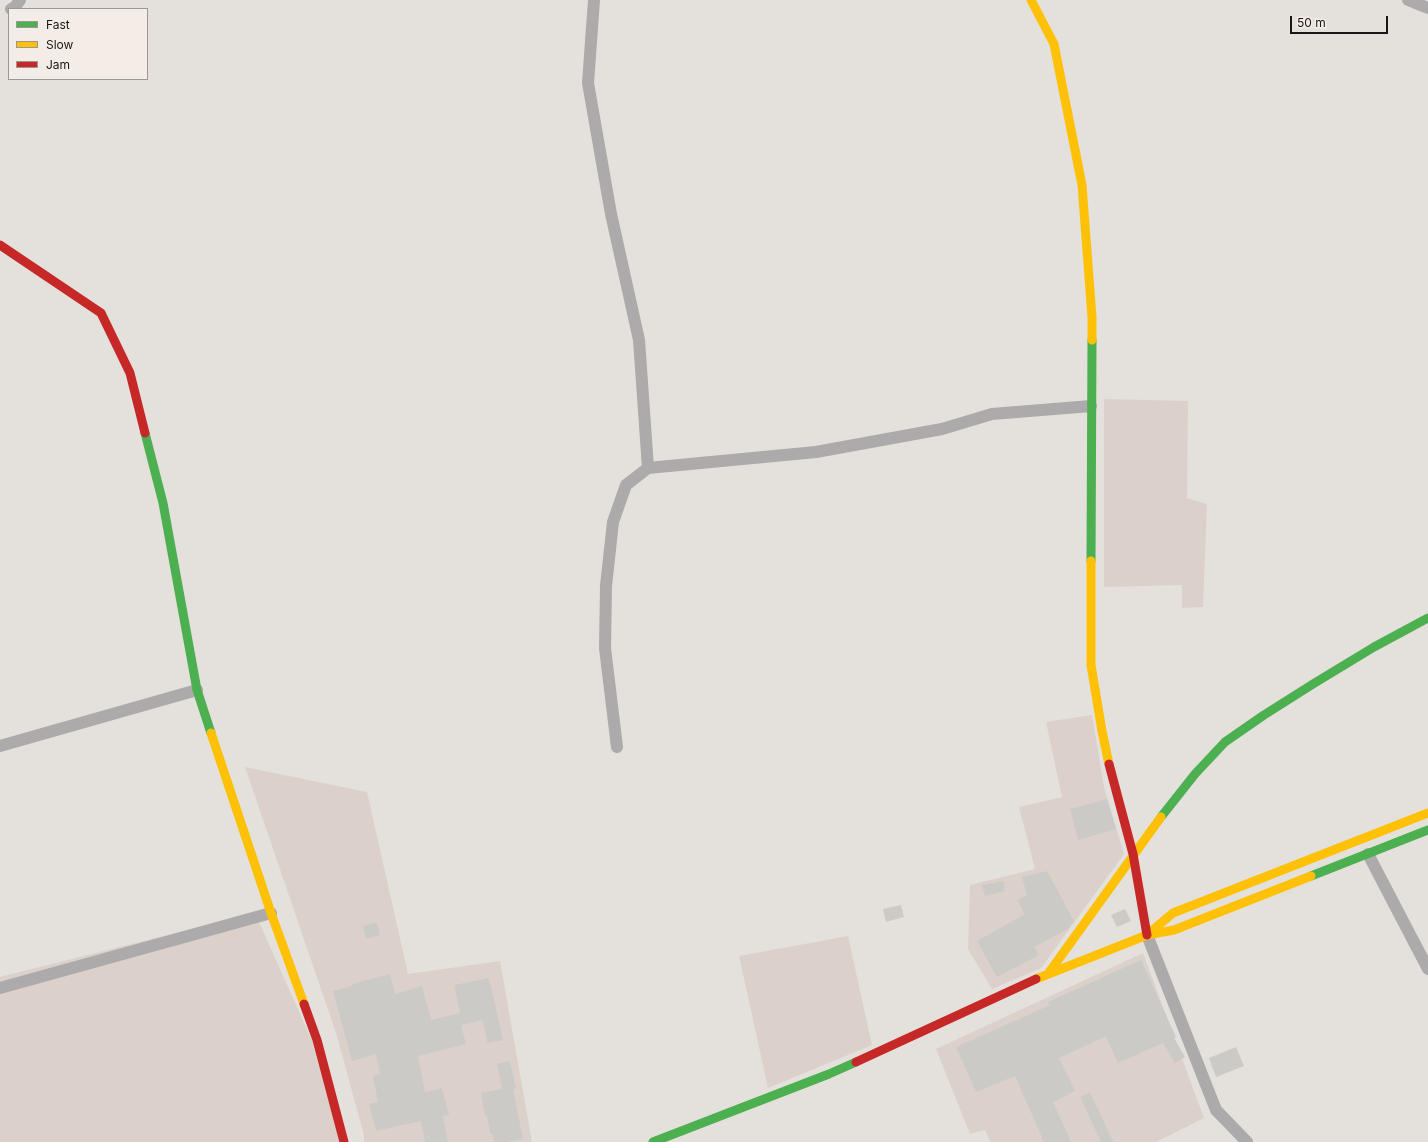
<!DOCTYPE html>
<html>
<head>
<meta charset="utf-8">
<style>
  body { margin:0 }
  #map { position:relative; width:1428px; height:1142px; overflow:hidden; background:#e4e0dc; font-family:Inter,sans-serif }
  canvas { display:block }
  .legend { position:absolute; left:8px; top:8px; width:140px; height:72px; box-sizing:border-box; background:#f4ece6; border:1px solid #9c9792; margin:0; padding:5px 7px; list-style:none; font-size:12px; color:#191715 }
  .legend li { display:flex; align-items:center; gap:8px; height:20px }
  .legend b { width:20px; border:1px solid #9c9792 }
  .scale { position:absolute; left:1290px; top:16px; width:98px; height:18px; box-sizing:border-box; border:2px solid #191715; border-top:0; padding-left:5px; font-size:12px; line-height:14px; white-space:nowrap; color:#191715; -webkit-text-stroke:3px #f4ece6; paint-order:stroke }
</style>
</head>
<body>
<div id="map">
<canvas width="1428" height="1142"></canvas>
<ul class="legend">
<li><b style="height:5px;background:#4caf50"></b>Fast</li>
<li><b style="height:5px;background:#ffc107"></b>Slow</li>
<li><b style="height:5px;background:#c62828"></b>Jam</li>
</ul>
<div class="scale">50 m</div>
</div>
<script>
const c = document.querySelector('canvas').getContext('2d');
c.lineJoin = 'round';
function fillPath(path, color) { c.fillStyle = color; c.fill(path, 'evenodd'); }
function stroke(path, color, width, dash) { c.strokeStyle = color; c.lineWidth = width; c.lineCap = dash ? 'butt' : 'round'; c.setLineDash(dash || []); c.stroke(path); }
const built = new Path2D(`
  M 1104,399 L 1188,401 L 1187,498 L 1207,504 L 1203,607 L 1182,608 L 1182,585 L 1104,587 Z
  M 1092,715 L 1104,787 L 1124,854 L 1041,968 L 992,989 L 968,949 L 970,885 L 1035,869 L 1019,807 L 1062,797 L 1046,722 Z
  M 245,767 L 367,792 L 408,974 L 500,961 L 532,1142 L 364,1142 L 364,1135 L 336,1033 Z
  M 255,913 L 312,1041 L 340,1142 L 0,1142 L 0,977 Z
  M 848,936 L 872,1045 L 768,1088 L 739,956 Z
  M 1143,953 L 1204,1118 L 1156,1142 L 990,1142 L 985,1130 L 970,1134 L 936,1049 Z`);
const building = new Path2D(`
  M 1107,799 L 1116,829 L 1078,840 L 1070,809 Z
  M 1047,871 L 1074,921 L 1068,929 L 1034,947 L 1039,955 L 997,977 L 977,941 L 1025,914 L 1017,900 L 1027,895 L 1022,877 Z
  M 1003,881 L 1005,891 L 985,896 L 982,885 Z
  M 901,905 L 904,917 L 886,922 L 883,909 Z
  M 1125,909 L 1131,921 L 1117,927 L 1111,915 Z
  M 377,922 L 380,935 L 366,939 L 363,926 Z
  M 1141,960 L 1176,1037 L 1174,1038 L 1185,1057 L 1175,1063 L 1163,1043 L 1118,1063 L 1106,1036 L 1059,1058 L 1075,1091 L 1053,1102 L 1071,1142 L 1044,1142 L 1015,1076 L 976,1092 L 956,1047 L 1050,1005 L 1048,1002 Z
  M 390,974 L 395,994 L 422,986 L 431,1020 L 460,1013 L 454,985 L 489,978 L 503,1040 L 487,1043 L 483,1020 L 461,1025 L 466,1044 L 418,1056 L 425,1092 L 442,1088 L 449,1115 L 443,1116 L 448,1142 L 425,1142 L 421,1121 L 376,1131 L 369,1104 L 378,1102 L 373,1076 L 380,1074 L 376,1054 L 352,1061 L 333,991 L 352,986 L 352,984 Z
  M 1236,1047 L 1244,1066 L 1216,1077 L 1209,1058 Z
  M 510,1061 L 516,1089 L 513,1089 L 523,1139 L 506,1142 L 494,1142 L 492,1133 L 490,1134 L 487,1116 L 485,1116 L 481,1093 L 502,1089 L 497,1064 Z
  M 1090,1092 L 1113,1142 L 1101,1142 L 1080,1097 Z`);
const street = new Path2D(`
  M 594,0 L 588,83 L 611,214 L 639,340 L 648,468 L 816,452 L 942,429 L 992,414 L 1091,406
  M 1408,0 L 1428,8
  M 11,9 L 15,7 L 20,0
  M 0,746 L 197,690
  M 617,747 L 605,648 L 606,586 L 613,522 L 626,485 L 648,468
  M 1368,854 L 1428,969
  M 1147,935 L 1216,1110 L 1247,1142
  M 0,988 L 271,913`);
const fast = new Path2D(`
  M 145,433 L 163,503 L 197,690 L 211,733
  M 1091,561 L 1092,340
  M 1161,817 L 1195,774 L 1225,742 L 1264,715 L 1313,684 L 1374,647 L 1428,618
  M 1311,876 L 1428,830
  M 653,1142 L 829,1074 L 856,1062`);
const slow = new Path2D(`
  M 1031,0 L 1054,44 L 1082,185 L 1092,317 L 1092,340
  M 1091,561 L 1091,665 L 1102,731 L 1109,764
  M 211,733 L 271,913 L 304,1004
  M 1148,934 L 1173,913 L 1428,813
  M 1048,974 L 1161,817
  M 1036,979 L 1147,935 L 1174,930 L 1311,876`);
const jam = new Path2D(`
  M 0,245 L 101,313 L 130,373 L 145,433
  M 1109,764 L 1133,854 L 1147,935
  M 304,1004 L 317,1040 L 344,1142
  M 856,1062 L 1036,979`);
fillPath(built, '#dbd1ca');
fillPath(building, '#cccac7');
stroke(street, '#acaaaa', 12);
stroke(fast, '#4caf50', 9);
stroke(slow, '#ffc107', 9);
stroke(jam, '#c62828', 9);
</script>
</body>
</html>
